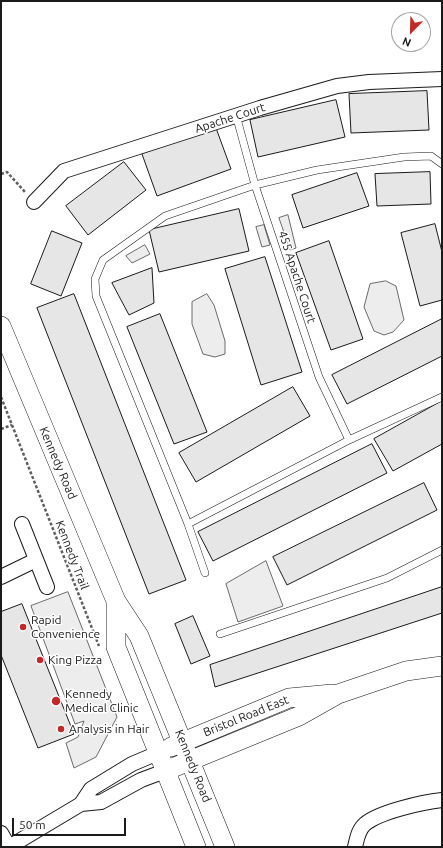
<!DOCTYPE html>
<html>
<head>
<meta charset="utf-8">
<style>
  body { margin:0 }
  #map { position:relative; width:443px; height:848px; overflow:hidden; background:#fff; font-family:Ubuntu,sans-serif }
  canvas { display:block }
  .frame { position:absolute; inset:0; border:2px solid #1a1a1a; pointer-events:none }
  .north { position:absolute; left:391px; top:12px; width:40px; height:40px; box-sizing:border-box; background:#fff; border:1px solid #a3a3a3; border-radius:50%; rotate:203deg; font-size:11px; font-weight:700; line-height:16px; text-align:center; color:#1a1a1a }
  .north::after { content:''; display:block; margin:auto; width:14px; height:18px; background:#c62828; clip-path:polygon(50% 0,100% 100%,50% 72%,0 100%) }
  .scale { position:absolute; left:12px; top:818px; width:114px; height:18px; box-sizing:border-box; border:2px solid #1a1a1a; border-top:0; padding-left:5px; font-size:12px; line-height:14px; white-space:nowrap; color:#1a1a1a; -webkit-text-stroke:3px #fff; paint-order:stroke }
</style>
</head>
<body>
<div id="map">
<canvas width="443" height="848"></canvas>
<div class="frame"></div>
<div class="north">N</div>
<div class="scale">50 m</div>
</div>
<script>
const c = document.querySelector('canvas').getContext('2d');
c.lineJoin = 'round';
function fillPath(path, color) { c.fillStyle = color; c.fill(path, 'evenodd'); }
function stroke(path, color, width, dash) { c.strokeStyle = color; c.lineWidth = width; c.lineCap = dash ? 'butt' : 'round'; c.setLineDash(dash || []); c.stroke(path); }
function drawText(font, color, halo, rows, align = 'center') {
  c.font = font + ' Ubuntu,sans-serif'; c.lineWidth = 3; c.setLineDash([]); c.textBaseline = 'middle'; c.strokeStyle = halo; c.fillStyle = color; for (const [text, x, y, turn = 0] of rows) {
    c.save(); c.translate(x, y); c.rotate((+turn || 0) * Math.PI / 180); c.textAlign = isNaN(turn) ? turn : align; if (halo) c.strokeText(text, 0, 0); c.fillText(text, 0, 0); c.restore();
  }
}
const built = new Path2D(`
  M 288,215 L 296,248 L 290,250 L 279,218 Z
  M 264,225 L 270,245 L 262,247 L 256,227 Z
  M 145,245 L 150,254 L 132,263 L 126,256 Z
  M 386,281 L 396,286 L 404,320 L 393,332 L 384,335 L 374,331 L 364,307 L 370,284 Z
  M 207,294 L 214,305 L 225,341 L 225,354 L 215,357 L 203,354 L 192,324 L 192,302 Z
  M 266,561 L 283,606 L 238,622 L 226,584 Z
  M 68,592 L 117,717 L 96,757 L 74,768 L 66,743 L 78,737 L 84,721 L 75,724 L 31,606 Z`);
const building = new Path2D(`
  M 427,91 L 429,130 L 351,133 L 349,94 Z
  M 336,100 L 345,137 L 258,157 L 250,120 Z
  M 216,128 L 231,169 L 157,196 L 142,154 Z
  M 124,162 L 146,190 L 88,235 L 66,206 Z
  M 430,172 L 431,204 L 377,206 L 375,174 Z
  M 357,173 L 369,206 L 303,228 L 292,195 Z
  M 239,209 L 249,251 L 159,272 L 149,230 Z
  M 435,224 L 442,252 L 442,300 L 420,306 L 401,233 Z
  M 52,231 L 82,243 L 61,296 L 31,284 Z
  M 329,241 L 363,339 L 331,350 L 296,253 Z
  M 265,257 L 302,372 L 261,385 L 225,269 Z
  M 152,268 L 154,303 L 129,315 L 112,283 Z
  M 74,294 L 186,580 L 149,594 L 37,308 Z
  M 160,314 L 207,432 L 174,444 L 127,327 Z
  M 442,319 L 442,356 L 347,404 L 332,375 Z
  M 293,387 L 310,416 L 196,482 L 179,453 Z
  M 442,401 L 442,444 L 393,471 L 374,439 Z
  M 372,444 L 387,473 L 213,561 L 198,532 Z
  M 424,483 L 437,510 L 287,585 L 273,557 Z
  M 442,587 L 442,613 L 215,687 L 210,665 Z
  M 22,604 L 74,734 L 38,748 L 1,655 L 1,612 Z
  M 193,616 L 210,656 L 191,664 L 175,624 Z`);
const path = new Path2D(`
  M 1,174 L 7,172 L 25,192
  M 1,397 L 99,646
  M 1,429 L 12,425`);
const lane = new Path2D(`
  M 236,115 L 255,185 L 319,377 L 349,440
  M 188,524 L 349,440 L 442,397
  M 205,573 L 188,524 L 96,296 L 95,279 L 103,260 L 165,216 L 255,185 L 317,170 L 404,157 L 431,156 L 442,164
  M 220,634 L 387,578 L 442,550`);
const street = new Path2D(`
  M 34,202 L 64,171 L 260,108 L 337,86 L 369,82 L 442,79
  M 22,524 L 47,587
  M 1,577 L 36,560
  M 81,804 L 91,789 L 132,764 L 158,753
  M 1,833 L 9,847
  M 9,847 L 81,804 L 101,802 L 141,780 L 165,771
  M 355,847 C 357,839 358,830 365,824 C 379,812 423,802 442,800`);
const secondary = new Path2D(`
  M 1,326 L 116,601 L 139,636 L 225,847
  M 116,601 L 116,647 L 196,847
  M 171,747 L 289,698 L 332,694
  M 165,771 L 299,716 L 338,694 L 406,671 L 442,666`);
const markers = [
  [23,627,4,"#c62828"],
  [40,660,4,"#c62828"],
  [56,701,5,"#c62828"],
  [61,729,4,"#c62828"]
];
const streetNames = [
  ["Apache Court",230,118,-18],
  ["455 Apache Court",297,277,72],
  ["Kennedy Road",58,463,67],
  ["Kennedy Trail",72,555,69],
  ["Bristol Road East",246,716,-22],
  ["Kennedy Road",193,766,68]
];
const poiNames = [
  ["Rapid",31,620],
  ["Convenience",31,634],
  ["King Pizza",48,660],
  ["Kennedy",65,694],
  ["Medical Clinic",65,708],
  ["Analysis in Hair",69,729]
];
fillPath(built, '#ededed');
stroke(built, '#6a6a6a', 1);
fillPath(building, '#e6e6e6');
stroke(building, '#1a1a1a', 1);
stroke(lane, '#1a1a1a', 8);
stroke(street, '#1a1a1a', 16);
stroke(secondary, '#1a1a1a', 20);
stroke(path, '#5f5f5f', 2.5, [3, 2]);
stroke(lane, '#fff', 7);
stroke(street, '#fff', 14);
stroke(secondary, '#fff', 19);
for (const [x, y, r, color] of markers) { const dot = new Path2D(); dot.arc(x, y, r, 0, 2 * Math.PI); c.fillStyle = color; c.fill(dot); stroke(dot, '#fff', 1.5); }
drawText('12px', '#1a1a1a', '#fff', streetNames);
drawText('12px', '#1a1a1a', '#fff', poiNames, 'left');
</script>
</body>
</html>
